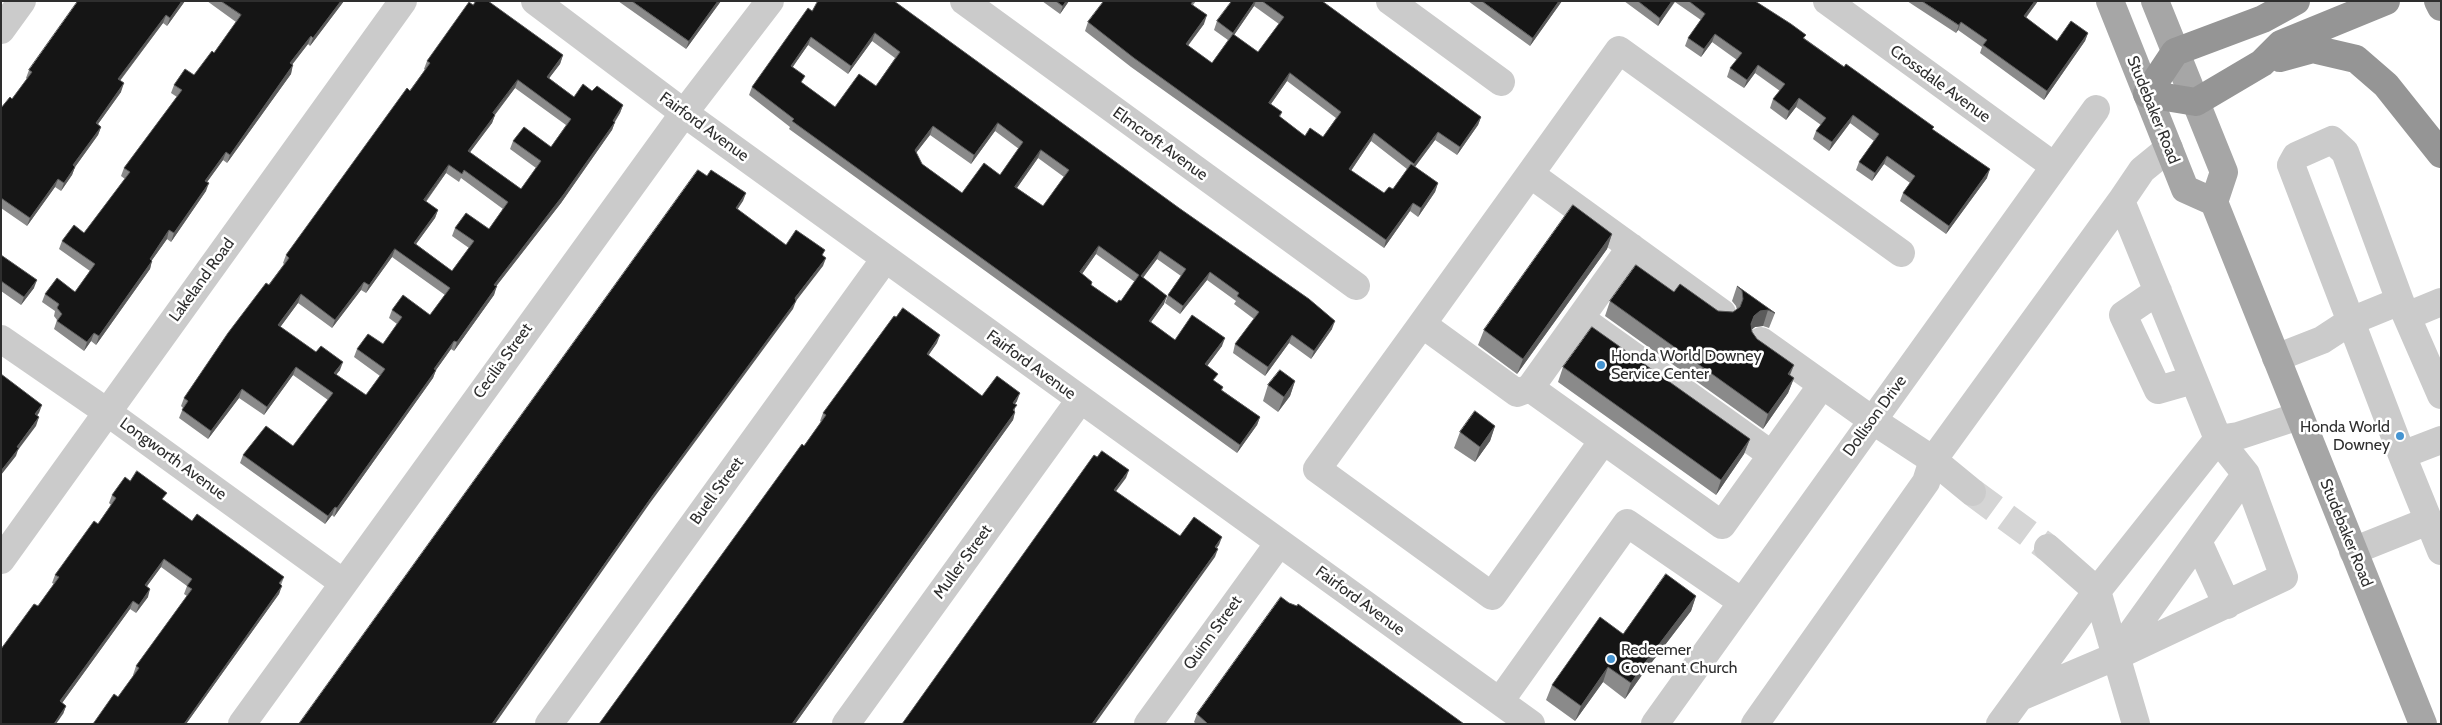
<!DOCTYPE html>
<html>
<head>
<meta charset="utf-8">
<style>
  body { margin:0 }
  #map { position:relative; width:2442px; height:725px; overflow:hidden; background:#fff; font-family:Cabin,sans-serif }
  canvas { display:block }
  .frame { position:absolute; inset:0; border:2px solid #2e2e2e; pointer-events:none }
</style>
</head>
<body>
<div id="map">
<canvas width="2442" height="725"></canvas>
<div class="frame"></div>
</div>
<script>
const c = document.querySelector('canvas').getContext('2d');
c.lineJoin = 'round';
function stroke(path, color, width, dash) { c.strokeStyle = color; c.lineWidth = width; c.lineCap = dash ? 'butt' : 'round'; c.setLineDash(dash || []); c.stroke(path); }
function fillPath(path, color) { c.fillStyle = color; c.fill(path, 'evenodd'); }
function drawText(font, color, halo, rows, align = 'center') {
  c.font = font + ' Cabin,sans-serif'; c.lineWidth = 5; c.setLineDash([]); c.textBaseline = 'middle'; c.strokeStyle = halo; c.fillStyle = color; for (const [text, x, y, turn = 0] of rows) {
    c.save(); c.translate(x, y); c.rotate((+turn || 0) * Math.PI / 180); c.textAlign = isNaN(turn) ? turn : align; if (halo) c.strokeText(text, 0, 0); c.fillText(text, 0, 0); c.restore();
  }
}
const minorTunnel = new Path2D(`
  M 1972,492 L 2048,548`);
const minor = new Path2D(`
  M 535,1 L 684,113 L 1531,724
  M 964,1 L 1356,286
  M 1390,1 L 1501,82
  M 1827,1 L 2054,166
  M 1,30 L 22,1
  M 1530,174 L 1422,324 L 1517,393 L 1530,388
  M 2121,201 L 2142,170 L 2169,148
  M 1631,247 L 1530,388 L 1722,525 L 1822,385
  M 2158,291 L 2123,315 L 2158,390 L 2193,380
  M 1722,313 L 1530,174 L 1619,50 L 1901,253
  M 2407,316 L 2441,302
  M 1580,318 L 1772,455
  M 1422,324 L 1317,469 L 1492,596 L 1603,441
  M 1,339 L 107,412 L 342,582
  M 2276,358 L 2322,340 L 2351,321 L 2400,301
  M 2441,440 L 2402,455 L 2441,551
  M 2402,455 L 2291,165 L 2296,156 L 2332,140 L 2345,152 L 2400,301 L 2441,395
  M 1972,492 L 1933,460 L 2121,201 L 2218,439 L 2097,591 L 2048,548
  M 2198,541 L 2227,605
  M 2353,551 L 2428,521
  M 1,560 L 403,1
  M 2115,656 L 2246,474
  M 2020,697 L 2114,657 L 2284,577 L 2246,474 L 2218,439 L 2238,436 L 2299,416
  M 1500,701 L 1627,523 L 1742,602
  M 242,724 L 684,113 L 770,1
  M 549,724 L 885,259
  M 846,724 L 1080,400
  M 1148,724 L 1279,543
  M 1655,724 L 2096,109
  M 1755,724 L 1926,482 L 1933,460 L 1872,420 L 1761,341
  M 2000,724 L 2097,591 L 2136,724`);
const major = new Path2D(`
  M 2110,1 L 2185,189 L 2214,202
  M 2155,1 L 2224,172 L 2214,202 L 2423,724`);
const highway = new Path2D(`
  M 2296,1 L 2263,19 L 2175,52 L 2147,94 L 2196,102 L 2262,63 L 2281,44 L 2386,1
  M 2438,1 L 2441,7
  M 2280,58 L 2313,49 L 2356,59 L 2386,85 L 2441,154`);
const wall = new Path2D(`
  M 185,1 L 167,26 L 163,23 L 120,81 L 121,92 L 98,124 L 101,127 L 98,135 L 75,167 L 72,175 L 61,191 L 55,187 L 27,226 L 1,208 L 1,108 L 12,99 L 27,79 L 26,78 L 29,70 Z
  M 207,1 L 344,1 L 310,46 L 308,44 L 292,65 L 291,74 L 227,163 L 223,160 L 207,182 L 206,191 L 171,242 L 167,239 L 152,260 L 150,269 L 96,345 L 91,341 L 84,351 L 54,329 L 57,320 L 54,316 L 55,311 L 42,302 L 45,294 L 75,292 L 90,271 L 59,249 L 62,241 L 84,233 L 125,179 L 121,176 L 124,168 L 177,97 L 171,93 L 174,85 L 194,75 L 214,53 L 236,22 Z
  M 618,1 L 721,1 L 686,49 Z
  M 894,1 L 1332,329 L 1311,359 L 1289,343 L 1265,376 L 1233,353 L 1235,344 L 1254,319 L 1234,304 L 1236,301 L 1207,280 L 1180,314 L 1165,303 L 1168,295 L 1181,276 L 1157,259 L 1143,278 L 1164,304 L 1151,322 L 1175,340 L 1222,346 L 1207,366 L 1215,382 L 1223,387 L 1222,390 L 1260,417 L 1257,425 L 1237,453 L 789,129 L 790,127 L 749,95 L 752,87 L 812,11 ZM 872,41 L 895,58 L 876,86 L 835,107 L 802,83 L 792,67 L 808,45 L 848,74 ZM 995,131 L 1019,149 L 1000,175 L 962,193 L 922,164 L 916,153 L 930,135 L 971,164 ZM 1038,158 L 1064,177 L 1043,206 L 1017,188 ZM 1096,254 L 1135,282 L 1121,301 L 1117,303 L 1091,285 L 1082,274 Z
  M 1042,1 L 1069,1 L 1060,14 Z
  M 1104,1 L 1196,1 L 1193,5 L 1204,24 L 1188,46 L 1212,63 L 1228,40 L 1214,30 L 1217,21 L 1232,1 L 1322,1 L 1481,117 L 1478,125 L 1457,155 L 1435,140 L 1415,167 L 1438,183 L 1435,192 L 1418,217 L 1410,211 L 1384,248 L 1131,67 L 1085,31 L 1088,22 ZM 1254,6 L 1279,24 L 1258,52 L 1234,35 ZM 1287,81 L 1336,118 L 1323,137 L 1305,136 L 1280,117 L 1282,112 L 1271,104 ZM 1371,141 L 1407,169 L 1393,189 L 1384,193 L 1351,171 Z
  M 1468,1 L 1562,1 L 1530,46 Z
  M 1624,1 L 1755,1 L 1806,35 L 1804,38 L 1933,130 L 1987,178 L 1946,234 L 1900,201 L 1903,193 L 1910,183 L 1884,164 L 1872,181 L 1856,170 L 1859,162 L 1874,141 L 1850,123 L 1829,151 L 1813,139 L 1816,131 L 1821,125 L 1796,107 L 1786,120 L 1770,108 L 1773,99 L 1780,91 L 1755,73 L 1744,88 L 1727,77 L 1730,68 L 1737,60 L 1712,42 L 1701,57 L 1685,46 L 1688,38 L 1701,20 L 1675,2 L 1658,26 Z
  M 1907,1 L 2038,1 L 2026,18 L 2057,41 L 2088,33 L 2085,41 L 2044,100 L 1980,53 L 1982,47 L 1958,30 L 1956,33 Z
  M 473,5 L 563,55 L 560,64 L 549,78 L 574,97 L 592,91 L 623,105 L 620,113 L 615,122 L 612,130 L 561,203 L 496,286 L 494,295 L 454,351 L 451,349 L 436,370 L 433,378 L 334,517 L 332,515 L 325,524 L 240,463 L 243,455 L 293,446 L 328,400 L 293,375 L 264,415 L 239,398 L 208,439 L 179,418 L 183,408 L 181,406 L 184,398 L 284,264 L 283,263 L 286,255 L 425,70 L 424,69 L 427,61 ZM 515,88 L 566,125 L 551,147 L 513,141 L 510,149 L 536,168 L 521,189 L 470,152 L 492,123 L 495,115 ZM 446,173 L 459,182 L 461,178 L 503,209 L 489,229 L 455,228 L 452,236 L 469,248 L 452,271 L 416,244 L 435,218 L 438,210 L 426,202 ZM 392,257 L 445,295 L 430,315 L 392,310 L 389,318 L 397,324 L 383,344 L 357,349 L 354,357 L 380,376 L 366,395 L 336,375 L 340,370 L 280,327 L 298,303 L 332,328 L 361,290 L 366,293 Z
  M 1612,234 L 1607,249 L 1517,374 L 1478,345 L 1484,330 Z
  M 1,255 L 34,288 L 21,305 L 1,291 Z
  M 1737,286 L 1775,313 L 1769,328 L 1763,326 L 1755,327 L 1752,329 L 1752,332 L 1757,339 L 1790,375 L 1794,378 L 1788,393 L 1763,429 L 1605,316 L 1610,301 L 1674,292 L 1718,311 L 1733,312 L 1737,310 L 1736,306 L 1732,301 Z
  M 937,343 L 928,355 L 982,396 L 1017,401 L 1015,404 L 1015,412 L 1013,420 L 795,724 L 599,724 L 804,446 L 821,422 L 820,421 L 823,413 Z
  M 1563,367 L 1750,439 L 1744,454 L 1716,495 L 1558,382 Z
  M 1295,381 L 1290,396 L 1278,412 L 1263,401 L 1268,385 Z
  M 1495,426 L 1490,441 L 1475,462 L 1454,448 L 1460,432 Z
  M 130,481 L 164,501 L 192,521 L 284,577 L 281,585 L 279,594 L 186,724 L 93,724 L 118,697 L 134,675 L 133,675 L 136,666 L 187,596 L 184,594 L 187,586 L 161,567 L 147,586 L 148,597 L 136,613 L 130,609 L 62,703 L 66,706 L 63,714 L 38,606 L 54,584 L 52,583 L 55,575 L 98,524 L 111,505 L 109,503 L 112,495 Z
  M 1696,596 L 1691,611 L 1642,675 L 1625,699 L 1603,682 L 1575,721 L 1546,700 L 1552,685 L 1623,634 Z
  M 1197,714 L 1464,724 L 1196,724 L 1194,722 Z`);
const shadedWall = new Path2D(`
  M 182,1 L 185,1 L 167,26 L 170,18 Z
  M 341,1 L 344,1 L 310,46 L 313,38 Z
  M 718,1 L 721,1 L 686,49 L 689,41 Z
  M 1066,1 L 1069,1 L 1060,14 L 1063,6 Z
  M 1255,1 L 1256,1 L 1254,6 L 1230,41 L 1233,33 Z
  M 1559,1 L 1562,1 L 1530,46 L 1533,38 Z
  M 1672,1 L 1675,1 L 1658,26 L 1660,18 Z
  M 2035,1 L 2038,1 L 2021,24 L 2024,16 Z
  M 166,15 L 163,23 L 115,87 L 118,79 Z
  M 1207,15 L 1204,24 L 1183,52 L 1186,44 Z
  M 1961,22 L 1958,30 L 1956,33 L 1959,25 Z
  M 875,33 L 872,41 L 848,74 L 851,66 Z
  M 2088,33 L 2085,41 L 2044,100 L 2047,91 Z
  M 1715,34 L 1712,42 L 1701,57 L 1704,49 Z
  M 311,36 L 308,44 L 287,71 L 290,63 Z
  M 811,37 L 808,45 L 788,74 L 791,66 Z
  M 563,55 L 560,64 L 544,85 L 547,77 Z
  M 293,65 L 291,74 L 227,163 L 230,155 Z
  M 1758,65 L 1755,73 L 1744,88 L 1747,80 Z
  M 1290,73 L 1287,81 L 1266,111 L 1269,103 Z
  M 518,80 L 515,88 L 490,121 L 493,113 Z
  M 124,83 L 121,92 L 93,131 L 96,123 Z
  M 1799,98 L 1796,107 L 1786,120 L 1789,111 Z
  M 623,105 L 620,113 L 610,129 L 613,121 Z
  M 495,115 L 492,123 L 465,159 L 468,151 Z
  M 1853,115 L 1850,123 L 1829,151 L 1832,142 Z
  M 1481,117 L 1478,125 L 1457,155 L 1460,147 Z
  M 615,122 L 612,130 L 561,203 L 491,293 L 494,285 Z
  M 998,123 L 995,131 L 971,164 L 974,155 Z
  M 933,126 L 930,135 L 912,158 L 915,150 Z
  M 101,127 L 98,135 L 70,174 L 73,165 Z
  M 1438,132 L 1435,140 L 1411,172 L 1414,164 Z
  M 1374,133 L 1371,141 L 1346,178 L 1349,169 Z
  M 1041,150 L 1038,158 L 1012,195 L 1015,187 Z
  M 226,152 L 223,160 L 202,189 L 205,181 Z
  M 1887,156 L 1884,164 L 1872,181 L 1875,173 Z
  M 449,165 L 446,173 L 421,208 L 424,200 Z
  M 75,167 L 72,175 L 61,191 L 64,183 Z
  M 1990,169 L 1987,178 L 1946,234 L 1949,226 Z
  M 58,179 L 55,187 L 27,226 L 30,218 Z
  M 209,183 L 206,191 L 171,242 L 174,233 Z
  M 1438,183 L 1435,192 L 1418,217 L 1421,208 Z
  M 746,193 L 743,201 L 733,216 L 736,208 Z
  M 1413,203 L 1410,211 L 1384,248 L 1386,240 Z
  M 438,210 L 435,218 L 411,251 L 414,243 Z
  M 169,230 L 167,239 L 147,267 L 150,259 Z
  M 1612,234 L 1607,249 L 1517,374 L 1523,359 Z
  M 1099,246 L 1096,254 L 1077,281 L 1080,272 Z
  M 395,249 L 392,257 L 366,293 L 369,285 Z
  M 1160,251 L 1157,259 L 1138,284 L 1141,276 Z
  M 826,258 L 823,266 L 796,301 L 793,309 L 650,503 L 495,724 L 492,724 L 653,495 L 795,298 Z
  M 152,261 L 150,269 L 96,345 L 99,336 Z
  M 1210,272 L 1207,280 L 1180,314 L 1183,306 Z
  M 37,280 L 34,288 L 21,305 L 24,297 Z
  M 364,282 L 361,290 L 332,328 L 335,320 Z
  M 497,286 L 494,295 L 454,351 L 457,342 Z
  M 301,294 L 298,303 L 276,333 L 278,325 Z
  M 1167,296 L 1164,304 L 1146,329 L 1149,321 Z
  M 1768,310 L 1763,326 L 1755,327 L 1749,332 L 1754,316 L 1760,311 Z
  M 1335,321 L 1332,329 L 1311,359 L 1314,351 Z
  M 94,333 L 91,341 L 84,351 L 87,342 Z
  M 940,335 L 937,343 L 924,362 L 927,354 Z
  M 1292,335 L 1289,343 L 1265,376 L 1268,367 Z
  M 1225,338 L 1222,346 L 1202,373 L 1205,364 Z
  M 454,341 L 451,349 L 431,377 L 434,369 Z
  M 343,362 L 340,370 L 331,381 L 334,373 Z
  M 1794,365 L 1788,380 L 1788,374 Z
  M 296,367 L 293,375 L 264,415 L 267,407 Z
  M 436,370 L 433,378 L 334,517 L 337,508 Z
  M 1794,378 L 1788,393 L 1763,429 L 1768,414 Z
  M 1295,381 L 1290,396 L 1278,412 L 1284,397 Z
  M 242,389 L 239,398 L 208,439 L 211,431 Z
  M 1020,393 L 1017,401 L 1010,411 L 1013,403 Z
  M 42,405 L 39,413 L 32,422 L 35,414 Z
  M 1015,412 L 1013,420 L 795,724 L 792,724 Z
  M 39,417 L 36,426 L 18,450 L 16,456 L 1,475 L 1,471 L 17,447 Z
  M 1260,417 L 1257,425 L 1237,453 L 1240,445 Z
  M 1495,426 L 1490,441 L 1475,462 L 1480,447 Z
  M 1750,439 L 1744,454 L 1716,495 L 1721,480 Z
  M 1129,470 L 1126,478 L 1111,498 L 1114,490 Z
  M 335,507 L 332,515 L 325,524 L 328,516 Z
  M 1222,537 L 1219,545 L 1212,555 L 1215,547 Z
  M 1218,549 L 1215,557 L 1095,724 L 1092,724 Z
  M 164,559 L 161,567 L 142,593 L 145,585 Z
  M 282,586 L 279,594 L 186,724 L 184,724 Z
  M 150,589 L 148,597 L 136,613 L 139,605 Z
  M 1696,596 L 1691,611 L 1642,675 L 1625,699 L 1631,683 L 1647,660 Z
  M 133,601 L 130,609 L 57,710 L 60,701 Z
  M 1608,667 L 1603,682 L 1575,721 L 1581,706 Z
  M 66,706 L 63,714 L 56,724 L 54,724 Z`);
const building = new Path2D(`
  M 78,1 L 182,1 L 170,18 L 166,15 L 118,79 L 124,83 L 96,123 L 101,127 L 73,165 L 75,167 L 64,183 L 58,179 L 30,218 L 1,198 L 1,108 L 10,97 L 12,99 L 32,72 L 29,70 Z
  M 221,1 L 341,1 L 313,38 L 311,36 L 290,63 L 293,65 L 230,155 L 226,152 L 205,181 L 209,183 L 174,233 L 169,230 L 150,259 L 152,261 L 99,336 L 94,333 L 87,342 L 57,321 L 62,314 L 57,308 L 59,304 L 45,294 L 57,278 L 75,292 L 95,264 L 62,241 L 74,225 L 84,233 L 130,172 L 124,168 L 182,90 L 174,85 L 185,69 L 194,75 L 212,51 L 214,53 L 241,15 Z
  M 476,1 L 488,1 L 563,55 L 547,77 L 574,97 L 583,84 L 592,91 L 597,86 L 623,105 L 613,121 L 615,122 L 564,194 L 494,285 L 497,286 L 457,342 L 454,341 L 434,369 L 436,370 L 337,508 L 335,507 L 328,516 L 243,455 L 266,426 L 293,446 L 333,393 L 296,367 L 267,407 L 242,389 L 211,431 L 182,410 L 188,401 L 184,398 L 228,333 L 266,283 L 269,285 L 289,258 L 286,255 L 407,88 L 410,91 L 430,63 L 427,61 L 469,2 L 473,5 ZM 518,80 L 571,119 L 551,147 L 524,127 L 513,141 L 541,161 L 521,189 L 468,151 L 495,115 L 493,113 ZM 449,165 L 462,174 L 464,170 L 508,202 L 489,229 L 466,213 L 455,228 L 474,241 L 452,271 L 414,243 L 438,210 L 424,200 ZM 395,249 L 450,288 L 430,315 L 403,295 L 392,310 L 402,317 L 383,344 L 368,334 L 357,349 L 385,369 L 366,395 L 334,373 L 343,362 L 321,346 L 316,352 L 278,325 L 301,294 L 335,320 L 364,282 L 369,285 Z
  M 632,1 L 718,1 L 689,41 Z
  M 818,1 L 894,1 L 1179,208 L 1309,299 L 1335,321 L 1314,351 L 1292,335 L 1268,367 L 1235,344 L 1259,312 L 1237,296 L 1239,293 L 1210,272 L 1183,306 L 1168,295 L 1186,269 L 1160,251 L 1141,276 L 1167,296 L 1149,321 L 1175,340 L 1192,315 L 1225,338 L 1205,364 L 1218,374 L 1213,380 L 1223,387 L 1221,390 L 1260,417 L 1240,445 L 792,121 L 794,119 L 752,87 L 808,8 L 812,11 ZM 875,33 L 900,52 L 876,86 L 859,74 L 835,107 L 801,82 L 805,76 L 791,66 L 811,37 L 851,66 ZM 998,123 L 1023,142 L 1000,175 L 984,163 L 962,193 L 922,164 L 915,150 L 933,126 L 974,155 ZM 1041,150 L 1069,170 L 1043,206 L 1015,187 ZM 1099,246 L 1139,275 L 1121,301 L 1119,300 L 1117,303 L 1091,285 L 1092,282 L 1080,272 Z
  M 1056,1 L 1066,1 L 1063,6 Z
  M 1104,1 L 1193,1 L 1191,4 L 1207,15 L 1186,44 L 1212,63 L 1233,34 L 1258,52 L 1284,17 L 1262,1 L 1322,1 L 1481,117 L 1460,147 L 1438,132 L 1414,164 L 1374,133 L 1349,169 L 1384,193 L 1389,187 L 1393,189 L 1411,164 L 1438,183 L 1421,208 L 1413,203 L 1386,240 L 1134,58 L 1088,22 ZM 1290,73 L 1341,112 L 1323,137 L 1310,128 L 1305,136 L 1279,116 L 1282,112 L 1269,103 Z
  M 1232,1 L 1255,1 L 1233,33 L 1217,21 Z
  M 1482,1 L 1559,1 L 1533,38 Z
  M 1638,1 L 1672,1 L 1660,18 Z
  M 1689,1 L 1755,1 L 1791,24 L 1806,35 L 1803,38 L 1844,67 L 1846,64 L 1934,127 L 1932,129 L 1990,169 L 1949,226 L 1903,193 L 1915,176 L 1887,156 L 1875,173 L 1859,162 L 1879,134 L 1853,115 L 1832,142 L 1816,131 L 1826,118 L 1799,98 L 1789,111 L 1773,99 L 1785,84 L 1758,65 L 1747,80 L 1730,68 L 1742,53 L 1715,34 L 1704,49 L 1688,38 L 1705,14 Z
  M 1922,1 L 2035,1 L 2024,16 L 2057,41 L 2071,21 L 2088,33 L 2047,91 L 1983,45 L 1987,40 L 1961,22 L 1959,25 Z
  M 698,170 L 707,176 L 711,170 L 746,193 L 736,208 L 786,245 L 796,230 L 825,250 L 822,255 L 826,258 L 795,298 L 796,301 L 653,495 L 492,724 L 299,724 Z
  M 1573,205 L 1612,234 L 1523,359 L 1484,330 Z
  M 1,255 L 37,280 L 24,297 L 1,281 Z
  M 1636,265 L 1674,292 L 1680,284 L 1718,311 L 1733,312 L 1740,307 L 1743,299 L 1742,291 L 1737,286 L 1775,313 L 1768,310 L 1760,311 L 1754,316 L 1751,324 L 1752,332 L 1757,339 L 1794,365 L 1788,374 L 1794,378 L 1768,414 L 1610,301 Z
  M 903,308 L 940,335 L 927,354 L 982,396 L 997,376 L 1020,393 L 1013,403 L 1017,405 L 1013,410 L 1015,412 L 792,724 L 599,724 L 802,444 L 804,446 L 826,415 L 823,413 L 894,316 L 896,317 Z
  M 1592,327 L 1750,439 L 1721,480 L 1563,367 Z
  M 1280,370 L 1295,381 L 1284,397 L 1268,385 Z
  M 1,374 L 42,405 L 35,414 L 39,417 L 17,447 L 19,448 L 1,471 Z
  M 1475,411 L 1495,426 L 1480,447 L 1460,432 Z
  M 1102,451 L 1129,470 L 1114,490 L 1180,536 L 1194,517 L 1222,537 L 1215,547 L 1218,549 L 1092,724 L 902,724 L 1094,455 L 1097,457 Z
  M 137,471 L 167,493 L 162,499 L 192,521 L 197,514 L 284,577 L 279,583 L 282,586 L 184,724 L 93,724 L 114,694 L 118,697 L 139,668 L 136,666 L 192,589 L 187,586 L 192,579 L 164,559 L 145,585 L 150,589 L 139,605 L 133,601 L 60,701 L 66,706 L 54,724 L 1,724 L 1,649 L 34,604 L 38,606 L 59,577 L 55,575 L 94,521 L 98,524 L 116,498 L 112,495 L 125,477 L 130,481 Z
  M 1666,574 L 1696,596 L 1647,660 L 1631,683 L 1608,667 L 1581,706 L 1552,685 L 1600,617 L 1623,634 Z
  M 1281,597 L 1289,603 L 1297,606 L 1298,604 L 1464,724 L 1206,724 L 1207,723 L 1197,714 Z`);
const markers = [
  [1601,365,5,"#4594d1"],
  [2400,436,5,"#4594d1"],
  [1611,659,5,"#4594d1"]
];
const streetNames = [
  ["Crossdale Avenue",1940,84,36],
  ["Studebaker Road",2153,110,68],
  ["Fairford Avenue",704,127,36],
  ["Elmcroft Avenue",1160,144,36],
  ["Lakeland Road",202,280,-54],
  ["Cecilia Street",503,361,-54],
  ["Fairford Avenue",1031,365,36],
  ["Dollison Drive",1875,416,-54],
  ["Longworth Avenue",173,459,36],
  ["Buell Street",717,491,-54],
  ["Studebaker Road",2346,533,68],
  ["Muller Street",963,562,-54],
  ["Fairford Avenue",1360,601,36],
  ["Quinn Street",1213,633,-54]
];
const poiNames = [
  ["Honda World Downey",1611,356],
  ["Service Center",1611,374],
  ["Honda World",2390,427,"right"],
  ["Downey",2390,445,"right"],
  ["Redeemer",1621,650],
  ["Covenant Church",1621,668]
];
stroke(minorTunnel, '#d5d5d5', 28, [28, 14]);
stroke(minor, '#cbcbcb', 28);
stroke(major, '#a6a6a6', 28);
stroke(highway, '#959595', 28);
fillPath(wall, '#8a8a8a');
fillPath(shadedWall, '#5b5b5b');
fillPath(building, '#151515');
stroke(building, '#5b5b5b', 1);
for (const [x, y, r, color] of markers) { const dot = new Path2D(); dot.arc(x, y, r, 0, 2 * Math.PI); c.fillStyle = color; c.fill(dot); stroke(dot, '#fff', 2); }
drawText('16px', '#2e2e2e', '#fff', streetNames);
drawText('16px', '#2e2e2e', '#fff', poiNames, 'left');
</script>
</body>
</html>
